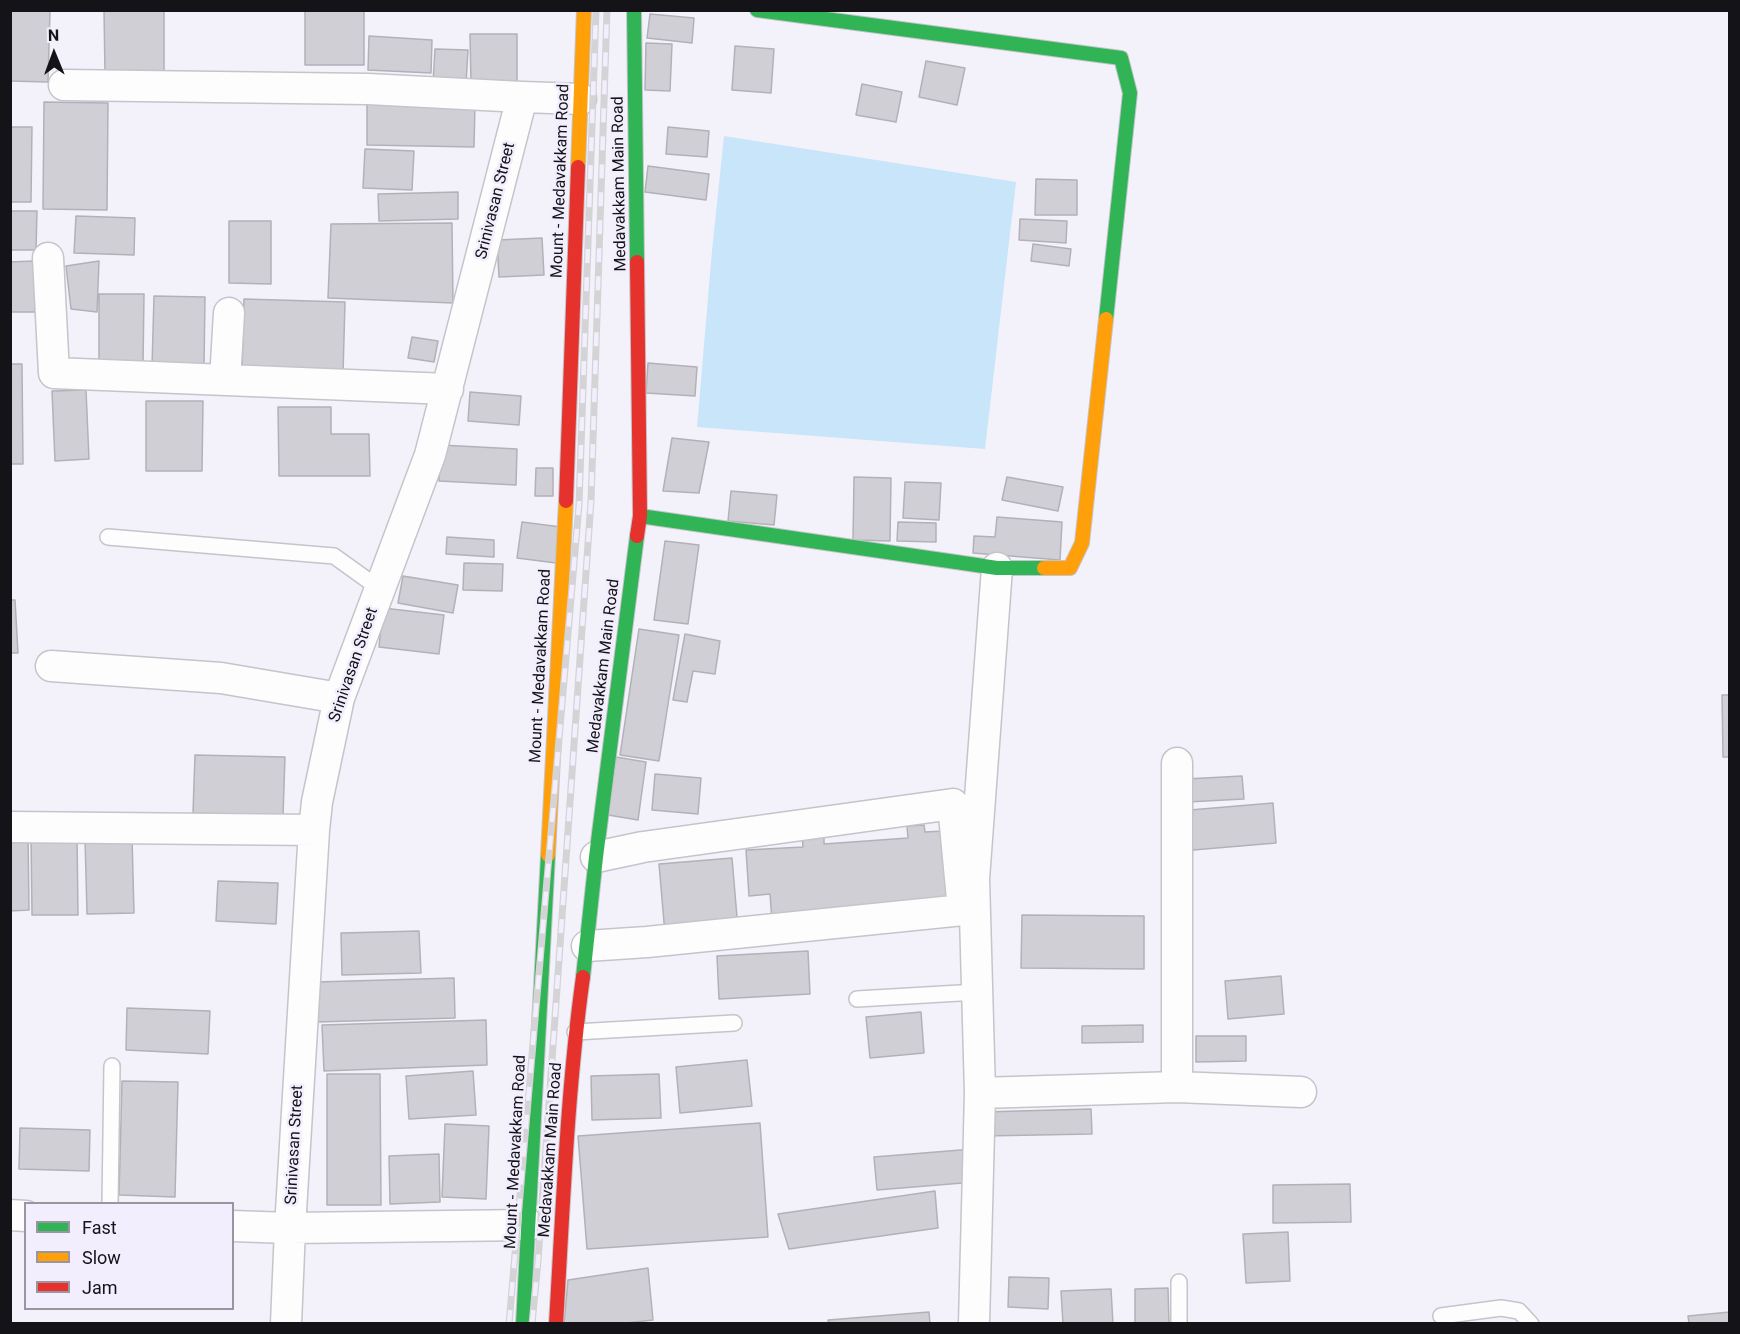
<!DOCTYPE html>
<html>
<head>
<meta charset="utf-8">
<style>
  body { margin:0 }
  #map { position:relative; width:1740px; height:1334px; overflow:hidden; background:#f3f2fa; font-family:Roboto,sans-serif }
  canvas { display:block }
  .frame { position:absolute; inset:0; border:12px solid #141318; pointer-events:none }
  .legend { position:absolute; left:24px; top:1202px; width:210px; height:108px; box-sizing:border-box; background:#f2eefd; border:2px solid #9996a1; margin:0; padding:8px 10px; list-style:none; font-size:18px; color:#141318 }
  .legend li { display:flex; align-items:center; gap:12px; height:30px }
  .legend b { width:30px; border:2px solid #9996a1 }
  .north { position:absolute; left:24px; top:24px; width:60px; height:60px; -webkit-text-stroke:4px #f2eefd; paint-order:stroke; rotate:359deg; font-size:16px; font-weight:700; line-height:24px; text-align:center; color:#141318 }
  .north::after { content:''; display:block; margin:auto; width:21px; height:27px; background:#141318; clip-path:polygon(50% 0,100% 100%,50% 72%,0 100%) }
</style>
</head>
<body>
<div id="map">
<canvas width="1740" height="1334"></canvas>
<div class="frame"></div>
<ul class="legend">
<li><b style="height:8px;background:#30b455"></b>Fast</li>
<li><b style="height:8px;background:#ff9f0a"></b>Slow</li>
<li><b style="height:8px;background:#e5322d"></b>Jam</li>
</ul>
<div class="north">N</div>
</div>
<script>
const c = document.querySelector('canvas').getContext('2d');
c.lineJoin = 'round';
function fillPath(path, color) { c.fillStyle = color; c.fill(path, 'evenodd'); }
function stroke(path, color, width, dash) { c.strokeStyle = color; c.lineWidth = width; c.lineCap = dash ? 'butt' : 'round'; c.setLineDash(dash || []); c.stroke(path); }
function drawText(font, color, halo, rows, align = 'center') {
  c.font = font + ' Roboto,sans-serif'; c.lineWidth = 5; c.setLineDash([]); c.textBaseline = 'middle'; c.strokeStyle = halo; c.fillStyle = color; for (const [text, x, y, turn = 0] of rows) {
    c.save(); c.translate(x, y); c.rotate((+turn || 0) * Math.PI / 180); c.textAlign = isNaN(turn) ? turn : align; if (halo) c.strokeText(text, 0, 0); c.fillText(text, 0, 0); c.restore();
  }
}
const water = new Path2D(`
  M 724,136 L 1016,182 L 985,449 L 697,427 L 712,251 Z`);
const building = new Path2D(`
  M 10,10 L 50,10 L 48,82 L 10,81 Z
  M 104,10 L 164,10 L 164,74 L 105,74 Z
  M 305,10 L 364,10 L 364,65 L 305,65 Z
  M 650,14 L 694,18 L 692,43 L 647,38 Z
  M 470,34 L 517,34 L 517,83 L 471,84 Z
  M 369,36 L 432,40 L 431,73 L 368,70 Z
  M 646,43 L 672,44 L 670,91 L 645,90 Z
  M 735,46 L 774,49 L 771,93 L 732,90 Z
  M 435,49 L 468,50 L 466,84 L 433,83 Z
  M 926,61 L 965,68 L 957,105 L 919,97 Z
  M 862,84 L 902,92 L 896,122 L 856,115 Z
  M 44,102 L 108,103 L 107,210 L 43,209 Z
  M 367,102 L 475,104 L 474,147 L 367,145 Z
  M 10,127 L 32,127 L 31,202 L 10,202 Z
  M 668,127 L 709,131 L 707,157 L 666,154 Z
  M 365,149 L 414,151 L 412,190 L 363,188 Z
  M 648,166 L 709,174 L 706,200 L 645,192 Z
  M 1036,179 L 1077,180 L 1077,215 L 1035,215 Z
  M 458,192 L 458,219 L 379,221 L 378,194 Z
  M 10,211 L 37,211 L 36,250 L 10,250 Z
  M 76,216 L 135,218 L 134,255 L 74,253 Z
  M 1020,219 L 1067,221 L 1066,243 L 1019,240 Z
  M 229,221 L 271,221 L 271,284 L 229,283 Z
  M 452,223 L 453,303 L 328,298 L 331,224 Z
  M 542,238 L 544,275 L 499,277 L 497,240 Z
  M 1033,244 L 1071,249 L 1069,266 L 1031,261 Z
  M 34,261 L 35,312 L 10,312 L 10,262 Z
  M 99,261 L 97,312 L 71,309 L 66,266 Z
  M 99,294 L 144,294 L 143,366 L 99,365 Z
  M 154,296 L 205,297 L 204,368 L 152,367 Z
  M 244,299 L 345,302 L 343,374 L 242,371 Z
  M 412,337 L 438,341 L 434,362 L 408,358 Z
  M 648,363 L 697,367 L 695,396 L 646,393 Z
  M 10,364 L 22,364 L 23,464 L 10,464 Z
  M 86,390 L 89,459 L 55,461 L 52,391 Z
  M 470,392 L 521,396 L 519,425 L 468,421 Z
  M 146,401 L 203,401 L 202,471 L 146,471 Z
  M 278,407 L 331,407 L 331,434 L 369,434 L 370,476 L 279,476 Z
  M 672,438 L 709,442 L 699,493 L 663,491 Z
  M 441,445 L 517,449 L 516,485 L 439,481 Z
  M 536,468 L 553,468 L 553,496 L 535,496 Z
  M 854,477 L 891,478 L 890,541 L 853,540 Z
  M 1007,477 L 1063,487 L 1058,511 L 1002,500 Z
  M 905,482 L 941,483 L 939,520 L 903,518 Z
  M 731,491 L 777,495 L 774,525 L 728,521 Z
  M 997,517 L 1062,522 L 1060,560 L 973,553 L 974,536 L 995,537 Z
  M 522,522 L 561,527 L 556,563 L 517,558 Z
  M 898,522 L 936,523 L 936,542 L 897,541 Z
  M 447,537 L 494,540 L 494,557 L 446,554 Z
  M 665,541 L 699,545 L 688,624 L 654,620 Z
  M 464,563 L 503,564 L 502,591 L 463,590 Z
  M 403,576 L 458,585 L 453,613 L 398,603 Z
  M 10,600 L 15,600 L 18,653 L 10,653 Z
  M 383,608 L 444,615 L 439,654 L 379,647 Z
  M 639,629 L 679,635 L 659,761 L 620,755 Z
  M 685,634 L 720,641 L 715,674 L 693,671 L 687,702 L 673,700 Z
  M 1722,695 L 1730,695 L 1730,757 L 1723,757 Z
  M 195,755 L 285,757 L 283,816 L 193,813 Z
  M 616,757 L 646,762 L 638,820 L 608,815 Z
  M 655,774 L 701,778 L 698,814 L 652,810 Z
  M 1242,776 L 1244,799 L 1187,802 L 1186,779 Z
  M 1273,803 L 1276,843 L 1181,851 L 1178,811 Z
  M 924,825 L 925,832 L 945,831 L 949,900 L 829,908 L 829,917 L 772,921 L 770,894 L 749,896 L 746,850 L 803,847 L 802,835 L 824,833 L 824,844 L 908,838 L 907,826 Z
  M 10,834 L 28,834 L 29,910 L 10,911 Z
  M 77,834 L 78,915 L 32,915 L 31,835 Z
  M 132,837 L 134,913 L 87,914 L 85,838 Z
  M 732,858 L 738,929 L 665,934 L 659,864 Z
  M 218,881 L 278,883 L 276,924 L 216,921 Z
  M 1022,915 L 1144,916 L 1144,969 L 1021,968 Z
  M 419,931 L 421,973 L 342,975 L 341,933 Z
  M 808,951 L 810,994 L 719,999 L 717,956 Z
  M 1281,976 L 1284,1014 L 1228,1019 L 1225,981 Z
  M 454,978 L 455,1018 L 317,1022 L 316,982 Z
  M 127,1008 L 210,1011 L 208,1054 L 126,1050 Z
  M 921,1012 L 924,1053 L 870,1058 L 866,1017 Z
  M 486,1020 L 487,1065 L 324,1071 L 322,1025 Z
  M 1143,1025 L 1143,1042 L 1082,1043 L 1082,1026 Z
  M 1196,1036 L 1246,1036 L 1246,1061 L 1196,1062 Z
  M 747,1060 L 752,1106 L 680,1113 L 676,1067 Z
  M 473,1071 L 476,1115 L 409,1119 L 406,1076 Z
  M 327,1074 L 380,1074 L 381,1205 L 327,1205 Z
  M 659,1074 L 661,1118 L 592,1120 L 591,1076 Z
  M 122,1081 L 178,1082 L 175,1197 L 119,1195 Z
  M 1091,1109 L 1092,1134 L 983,1136 L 983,1112 Z
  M 760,1123 L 768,1237 L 587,1249 L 578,1136 Z
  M 445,1124 L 489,1126 L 486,1199 L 442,1197 Z
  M 20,1128 L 90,1130 L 89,1171 L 19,1169 Z
  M 973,1149 L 975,1182 L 877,1190 L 874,1157 Z
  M 439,1154 L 440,1202 L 390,1204 L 389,1156 Z
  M 1350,1184 L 1351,1222 L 1273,1223 L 1273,1185 Z
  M 935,1191 L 938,1228 L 789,1249 L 778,1214 Z
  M 1288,1232 L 1290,1281 L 1246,1283 L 1243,1234 Z
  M 648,1268 L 653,1320 L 618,1324 L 564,1324 L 568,1280 Z
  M 1009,1277 L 1049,1278 L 1048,1309 L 1008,1307 Z
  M 1168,1288 L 1169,1324 L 1135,1324 L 1135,1289 Z
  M 1111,1289 L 1113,1324 L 1063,1324 L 1061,1291 Z
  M 929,1312 L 930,1324 L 829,1324 L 828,1320 Z
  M 1730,1312 L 1730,1324 L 1689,1324 L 1688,1316 Z`);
const lane = new Path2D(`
  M 108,537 L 334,556 L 380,589
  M 857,999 L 977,992
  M 575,1032 L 734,1023
  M 110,1204 L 112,1066
  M 1179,1282 L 1179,1324
  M 1441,1316 L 1501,1308 L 1519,1311 L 1531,1324`);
const street = new Path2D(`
  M 64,85 L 368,89 L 522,97 L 581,99
  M 48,258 L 54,373 L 448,389
  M 225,380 L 229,313
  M 51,666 L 221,678 L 339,698
  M 10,827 L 314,830
  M 587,946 L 647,942 L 963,910 L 953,804 L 643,847 L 596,857
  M 1177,1087 L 1177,763
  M 980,1093 L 1177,1087 L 1301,1092
  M 10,1215 L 26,1216
  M 232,1226 L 290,1228 L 529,1225
  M 286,1324 L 290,1228 L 314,830 L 317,802 L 339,698 L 430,455 L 522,97
  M 974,1324 L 980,1093 L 974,879 L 997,568`);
const fast = new Path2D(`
  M 634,10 L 637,262
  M 757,10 L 1121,58 L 1130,93 L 1106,319
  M 640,516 L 997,568 L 1044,568
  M 583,977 L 596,857 L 637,536
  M 523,1324 L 548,855`);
const slow = new Path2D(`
  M 578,167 L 584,10
  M 1044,568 L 1070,568 L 1082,543 L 1106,319
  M 548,855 L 566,501`);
const jam = new Path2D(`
  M 637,262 L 640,516 L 637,536
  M 566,501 L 578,167
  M 556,1324 C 563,1208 567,1092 583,977`);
const rail = new Path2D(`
  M 509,1324 L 579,505 L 596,10
  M 532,1324 L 538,1261 L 591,501 L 607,10`);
const streetNames = [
  ["Mount - Medavakkam Road",561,181,-88],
  ["Medavakkam Main Road",620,184,-91],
  ["Srinivasan Street",496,201,-76],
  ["Srinivasan Street",354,665,-71],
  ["Mount - Medavakkam Road",541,666,-87],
  ["Medavakkam Main Road",604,666,-83],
  ["Srinivasan Street",295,1145,-87],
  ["Medavakkam Main Road",551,1150,-86],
  ["Mount - Medavakkam Road",516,1152,-87]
];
fillPath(water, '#c9e5f9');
fillPath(building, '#d0cfd5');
stroke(building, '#b2b1b7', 1.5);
stroke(lane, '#c5c4ca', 18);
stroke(street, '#c5c4ca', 33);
stroke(fast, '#c5c4ca', 16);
stroke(slow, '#c5c4ca', 16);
stroke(jam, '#c5c4ca', 16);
stroke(lane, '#fdfdfe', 15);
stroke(street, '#fdfdfe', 30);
stroke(fast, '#30b455', 14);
stroke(slow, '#ff9f0a', 14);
stroke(jam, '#e5322d', 14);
stroke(rail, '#d4d3d5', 7);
stroke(rail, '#f2eefd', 4.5, [14]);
drawText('16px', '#141318', '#f2eefd', streetNames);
</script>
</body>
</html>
